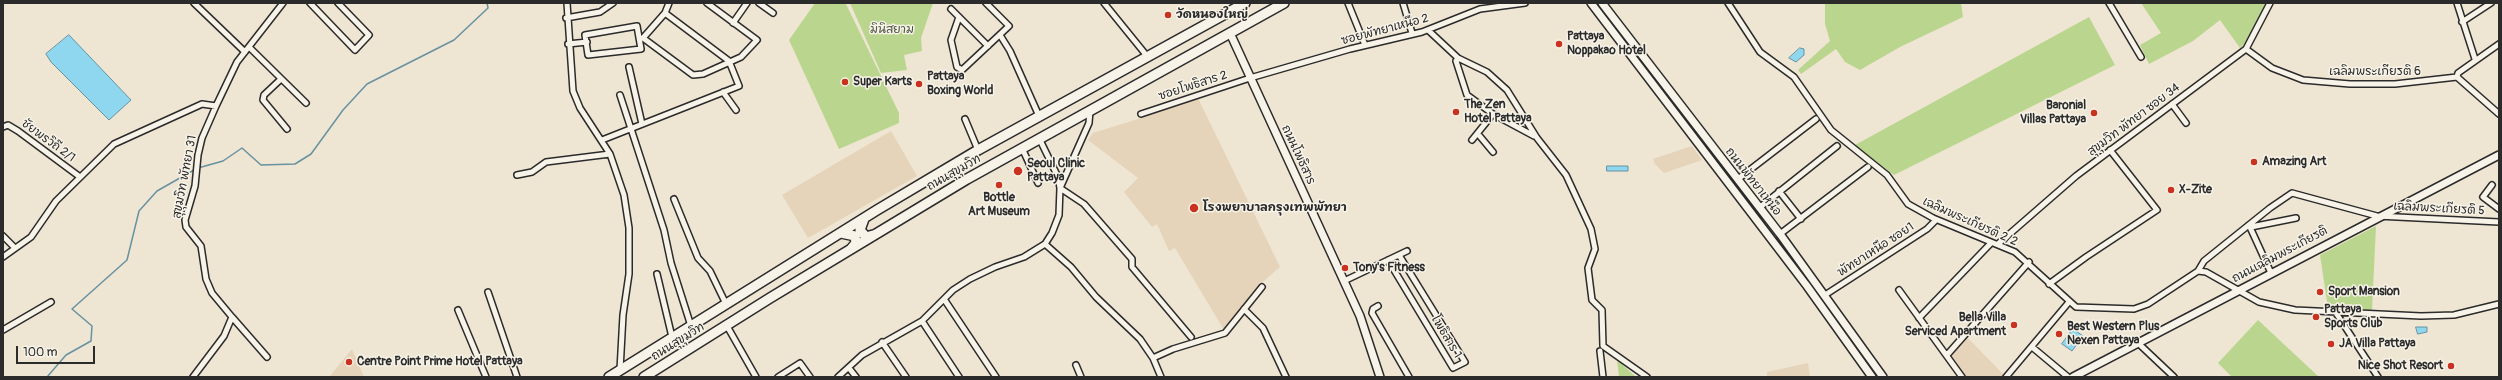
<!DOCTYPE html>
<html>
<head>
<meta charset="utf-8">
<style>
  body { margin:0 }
  #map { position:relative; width:2502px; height:380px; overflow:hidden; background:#efe5d3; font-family:Pangolin,sans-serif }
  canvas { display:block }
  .frame { position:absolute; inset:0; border:4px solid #2b2b2b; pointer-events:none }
  .scale { position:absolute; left:16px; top:346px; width:79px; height:18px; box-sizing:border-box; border:2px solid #2b2b2b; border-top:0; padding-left:5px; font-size:12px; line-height:14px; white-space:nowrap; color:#2b2b2b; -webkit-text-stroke:3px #f7f3e8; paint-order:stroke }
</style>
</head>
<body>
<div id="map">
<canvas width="2502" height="380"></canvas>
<div class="frame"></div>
<div class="scale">100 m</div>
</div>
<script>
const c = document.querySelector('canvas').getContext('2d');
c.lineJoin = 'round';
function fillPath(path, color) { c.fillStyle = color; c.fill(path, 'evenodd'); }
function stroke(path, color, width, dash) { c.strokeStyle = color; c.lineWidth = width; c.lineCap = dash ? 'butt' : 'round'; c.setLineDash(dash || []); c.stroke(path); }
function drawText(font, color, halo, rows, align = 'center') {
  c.font = font + ' Pangolin,"Playpen Sans Thai",sans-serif'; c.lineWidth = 3; c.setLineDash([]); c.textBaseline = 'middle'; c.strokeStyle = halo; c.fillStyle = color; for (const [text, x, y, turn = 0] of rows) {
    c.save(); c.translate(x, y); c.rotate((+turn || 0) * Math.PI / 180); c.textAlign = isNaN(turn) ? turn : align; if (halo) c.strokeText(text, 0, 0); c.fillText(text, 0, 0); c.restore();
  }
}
const built = new Path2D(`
  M 1197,96 L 1280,267 L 1258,286 L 1224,330 L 1175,248 L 1169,251 L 1157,224 L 1152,227 L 1124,192 L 1138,178 L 1088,140 L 1093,133 L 1138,119 Z
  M 891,131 L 917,176 L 808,238 L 782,195 Z
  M 1692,146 L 1702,160 L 1664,173 L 1655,164 L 1653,159 Z
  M 1967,337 L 2005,376 L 2004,377 L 1967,377 L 1962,372 L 1951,355 Z
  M 352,349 L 364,377 L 331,377 L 330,376 Z
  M 1808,363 L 1810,377 L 1767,377 L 1767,372 Z`);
const green = new Path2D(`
  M 815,3 L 846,4 L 899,113 L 899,123 L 839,149 L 789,40 Z
  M 850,3 L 933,3 L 921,38 L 922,51 L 904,55 L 907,70 L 881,73 Z
  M 1825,3 L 1961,3 L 1963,17 L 1900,47 L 1860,70 L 1845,62 L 1836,49 L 1801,74 L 1798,70 L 1830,41 L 1825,24 Z
  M 2141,3 L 2266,3 L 2248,40 L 2240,48 L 2220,20 L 2193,41 L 2149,64 L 2140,45 L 2161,33 Z
  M 2089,17 L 2115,65 L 1894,175 L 1855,145 Z
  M 2376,226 L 2372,310 L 2328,308 L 2320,255 Z
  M 2258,320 L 2319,377 L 2232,377 L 2218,363 Z
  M 1617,360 L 1636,377 L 1619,377 Z`);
const water = new Path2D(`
  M 69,35 L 131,100 L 109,120 L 51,62 L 46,54 Z
  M 1800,48 L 1804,49 L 1804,55 L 1796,62 L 1789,58 Z
  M 1607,166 L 1628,166 L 1628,171 L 1607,171 Z
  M 2416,327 L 2427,327 L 2427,332 L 2418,334 Z
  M 2073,329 L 2083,336 L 2072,351 L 2062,344 Z`);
const stream = new Path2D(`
  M 198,168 L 223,161 L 242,148 L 261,165 L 295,164 L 311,154 L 343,110 L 367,84 L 454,40 L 488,8 L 487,3
  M 47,377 L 66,355 L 91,341 L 92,326 L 72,309 L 127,260 L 139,211 L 157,191 L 194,170`);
const street = new Path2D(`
  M 194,3 L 245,52
  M 310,3 L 355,50 L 369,35 L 338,3
  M 567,3 L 573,91 L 580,108 L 610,154 L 624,195 L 629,228 L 629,274 L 623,315 L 620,370
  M 669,3 L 665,13 L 643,38 L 693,75 L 703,74 L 741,57 L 757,40 L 707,3
  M 759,3 L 773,13
  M 1104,3 L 1147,56
  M 1348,3 L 1365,45
  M 1403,3 L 1412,33
  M 1728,3 L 1760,52 L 1794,77 L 1831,130 L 1887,175 L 1908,204 L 1933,218 L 2015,252 L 2076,307 L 2134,309 L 2148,304 L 2198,271 L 2206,272 L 2259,302 L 2295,310 L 2421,316 L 2454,315 L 2499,304
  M 2109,3 L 2141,57
  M 2457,3 L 2475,59
  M 951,9 L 988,46
  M 959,17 L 951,40 L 957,67 L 962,70 L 1009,26 L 986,3
  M 566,18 L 600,12 L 613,3
  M 2462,22 L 2491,3
  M 733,23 L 747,3
  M 637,26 L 641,49 L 588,55 L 585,35 Z
  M 1428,30 L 1458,58 L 1487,72 L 1507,90 L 1537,138 L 1566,175 L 1591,229 L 1595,249 L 1588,268 L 1592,300 L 1602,310 L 1603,346 L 1647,377
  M 1000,35 L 1010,51 L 1039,116
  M 568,44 L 587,42
  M 249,47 L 306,103
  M 2246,49 L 2272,68 L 2303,80 L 2350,84 L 2395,84 L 2457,77 L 2499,114
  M 1458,58 L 1456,61 L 1467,95 L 1493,114 L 1472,140
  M 629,67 L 642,124
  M 2457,77 L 2458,73 L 2499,44
  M 281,79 L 264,95 L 263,100 L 287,129
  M 723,92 L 736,110
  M 620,95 L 664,230 L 671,263 L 691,326
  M 2172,104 L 2186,123
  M 1090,111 L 1089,123 L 1060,188 L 1084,204 L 1132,259 L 1132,267 L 1191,337
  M 1141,114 L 1250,78 L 1350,49 L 1422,32 L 1480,9 L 1525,3
  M 1493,114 L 1534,136
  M 965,119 L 978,150
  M 3,127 L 8,125 L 18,131 L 80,177
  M 1478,134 L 1493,152
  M 602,140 L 739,86 L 729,61 L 665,13
  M 1022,148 L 1038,183
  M 517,175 L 532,172 L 546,162 L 610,154
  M 1738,179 L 1816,119
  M 2492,185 L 2483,197 L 2499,209
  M 1779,191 L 1801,219
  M 674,199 L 698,258 L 710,271 L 726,304
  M 1759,208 L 1837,146
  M 2249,225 L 2271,273
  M 2251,227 L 2296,218
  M 1780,234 L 1868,167
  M 3,236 L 15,248
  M 1045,244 L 1071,267 L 1096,297 L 1140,339 L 1153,358 L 1161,377
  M 1998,244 L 2076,176 L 2246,49 L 2270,3
  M 3,257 L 31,237 L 56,201 L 114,144 L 202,104 L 216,106
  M 1388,260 L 1453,368 L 1465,362 L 1399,255
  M 2198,271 L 2204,261 L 2270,208 L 2292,193 L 2377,216 L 2499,222
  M 657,274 L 672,337
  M 1344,281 L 1407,251
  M 2049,284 L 2086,257 L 2157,210 L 2110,150
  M 1899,290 L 1962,377
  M 488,292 L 517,377
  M 1825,295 L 1927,229 L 1936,220
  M 944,299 L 996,377
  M 1378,306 L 1373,309 L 1372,313 L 1409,377
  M 1244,309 L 1263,328 L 1286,377
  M 458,310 L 486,377
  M 2336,313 L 2378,377
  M 232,317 L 267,357
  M 1919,318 L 1991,243
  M 922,321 L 959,377
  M 727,326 L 756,377
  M 3,330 L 51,302
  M 882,342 L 906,377
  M 2138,343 L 2174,377
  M 2032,347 L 2068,377
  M 1600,351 L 1603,377
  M 1947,355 L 2029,262
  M 1153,358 L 1173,349 L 1225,333 L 1262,287
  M 1076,365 L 1081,377
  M 849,368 L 856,377
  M 193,377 L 224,336 L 232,317 L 212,293 L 206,279 L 201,246 L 186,227 L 185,220 L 195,186 L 198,155 L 202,138 L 216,106 L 237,62 L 283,3
  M 778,377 L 800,363 L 810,377
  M 838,377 L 862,355 L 922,321 L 953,290 L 970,279 L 995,267 L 1024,257 L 1045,244 L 1052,233 L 1059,215 L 1060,188 L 1058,177 L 1039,138
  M 2006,377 L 2069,302`);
const secondary = new Path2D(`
  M 1591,3 L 1807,286 L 1872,377
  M 1602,3 L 1780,234 L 1883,377
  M 1230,33 L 1360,316 L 1380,377
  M 2073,377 L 2499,155`);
const highway = new Path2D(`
  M 864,219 L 860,230 L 866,237 L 873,235
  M 841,233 L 855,236 L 856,243 L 851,249
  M 609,377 L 877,210 L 978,150 L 1245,3
  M 644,377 L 770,298 L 967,179 L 1284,3`);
const markers = [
  [1168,15,4,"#c8321e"],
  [1559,44,4,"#c8321e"],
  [845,82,4,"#c8321e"],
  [919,84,4,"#c8321e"],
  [1456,112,4,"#c8321e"],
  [2094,113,4,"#c8321e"],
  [2254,162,4,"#c8321e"],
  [1018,171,5,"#c8321e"],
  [999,185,4,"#c8321e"],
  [2171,190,4,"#c8321e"],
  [1194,208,5,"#c8321e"],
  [1345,268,4,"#c8321e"],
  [2320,292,4,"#c8321e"],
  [2316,317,4,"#c8321e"],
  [2014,325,4,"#c8321e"],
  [2059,334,4,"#c8321e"],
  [2331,344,4,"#c8321e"],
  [349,362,4,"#c8321e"],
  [2451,366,4,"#c8321e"]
];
const poiNames = [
  ["วัดหนองใหญ่",1176,15],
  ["Pattaya",1567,37],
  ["Noppakao Hotel",1567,51],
  ["Pattaya",927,77],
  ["Boxing World",927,91],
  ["Super Karts",853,82],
  ["The Zen",1464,105],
  ["Hotel Pattaya",1464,119],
  ["Baronial",2086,106,"right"],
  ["Villas Pattaya",2086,120,"right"],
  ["Amazing Art",2262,162],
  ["Seoul Clinic",1027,164],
  ["Pattaya",1027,178],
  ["X-Zite",2179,190],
  ["Bottle",999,198,"center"],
  ["Art Museum",999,212,"center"],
  ["โรงพยาบาลกรุงเทพพัทยา",1203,208],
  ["Tony's Fitness",1353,268],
  ["Sport Mansion",2328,292],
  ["Pattaya",2324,310],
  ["Sports Club",2324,324],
  ["Bella Villa",2006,318,"right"],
  ["Serviced Apartment",2006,332,"right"],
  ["Best Western Plus",2067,327],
  ["Nexen Pattaya",2067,341],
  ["JA Villa Pattaya",2339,344],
  ["Centre Point Prime Hotel Pattaya",357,362],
  ["Nice Shot Resort",2443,366,"right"]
];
const parkNames = [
  ["มินิสยาม",892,30]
];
const streetNames = [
  ["ซอยพัทยาเหนือ 2",1385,30,-15],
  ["เฉลิมพระเกียรติ 6",2375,72],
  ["ซอยโพธิสาร 2",1193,86,-18],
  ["สุขุมวิท พัทยา ซอย 34",2134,120,-37],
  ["ชัยพรวิถี 2/1",48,141,36],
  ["ถนนโพธิสาร",1298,155,65],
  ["ถนนสุขุมวิท",954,173,-30],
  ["สุขุมวิท พัทยา 31",185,177,-79],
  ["ถนนพัทยาเหนือ",1753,182,52],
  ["เฉลิมพระเกียรติ 5",2439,209,3],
  ["เฉลิมพระเกียรติ 2/2",1970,222,24],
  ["พัทยาเหนือ ซอย1",1876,250,-33],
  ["ถนนเฉลิมพระเกียรติ",2280,255,-28],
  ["โพธิสาร 1",1446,337,59],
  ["ถนนสุขุมวิท",678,342,-32]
];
fillPath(built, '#e5d4ba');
fillPath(green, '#bad68e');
fillPath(water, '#8ed7ef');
stroke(water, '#6692a1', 1);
stroke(stream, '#6692a1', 1.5);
stroke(street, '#2b2b2b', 8);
stroke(secondary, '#2b2b2b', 10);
stroke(highway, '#2b2b2b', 12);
stroke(street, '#f7f3e8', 5);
stroke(secondary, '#f7f3e8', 7);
stroke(highway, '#f7f3e8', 9);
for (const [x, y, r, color] of markers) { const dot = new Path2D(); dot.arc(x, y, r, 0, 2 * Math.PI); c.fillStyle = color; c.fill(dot); stroke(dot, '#f7f3e8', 1.5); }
drawText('bold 12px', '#2b2b2b', '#f7f3e8', poiNames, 'left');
drawText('12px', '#4f5644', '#f7f3e8', parkNames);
drawText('12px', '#2b2b2b', '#f7f3e8', streetNames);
</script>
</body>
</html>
